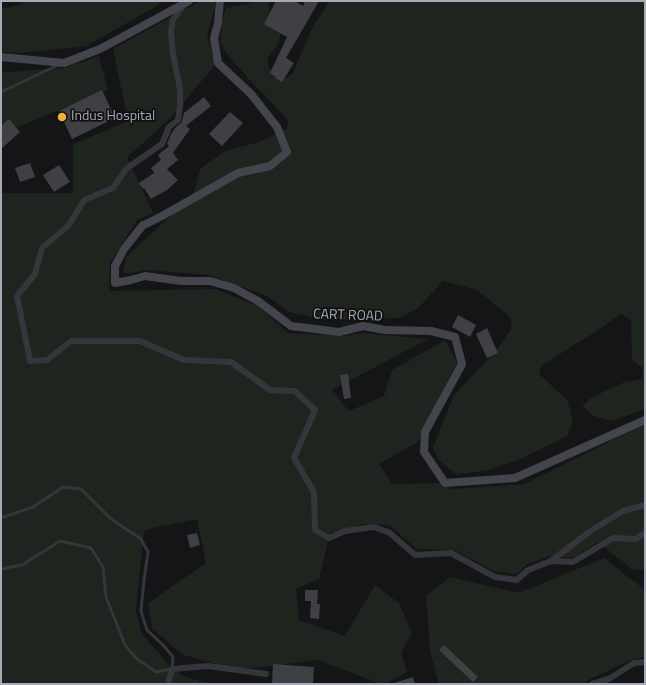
<!DOCTYPE html>
<html>
<head>
<meta charset="utf-8">
<style>
  body { margin:0 }
  #map { position:relative; width:646px; height:685px; overflow:hidden; background:#151517; font-family:"Titillium Web",sans-serif }
  canvas { display:block }
  .frame { position:absolute; inset:0; border:2px solid #a6abb7; pointer-events:none }
</style>
</head>
<body>
<div id="map">
<canvas width="646" height="685"></canvas>
<div class="frame"></div>
</div>
<script>
const c = document.querySelector('canvas').getContext('2d');
c.lineJoin = 'round';
function fillPath(path, color) { c.fillStyle = color; c.fill(path, 'evenodd'); }
function stroke(path, color, width, dash) { c.strokeStyle = color; c.lineWidth = width; c.lineCap = dash ? 'butt' : 'round'; c.setLineDash(dash || []); c.stroke(path); }
function drawText(font, color, halo, rows, align = 'center') {
  c.font = font + ' "Titillium Web",sans-serif'; c.lineWidth = 3.5; c.setLineDash([]); c.textBaseline = 'middle'; c.strokeStyle = halo; c.fillStyle = color; for (const [text, x, y, turn = 0] of rows) {
    c.save(); c.translate(x, y); c.rotate((+turn || 0) * Math.PI / 180); c.textAlign = isNaN(turn) ? turn : align; if (halo) c.strokeText(text, 0, 0); c.fillText(text, 0, 0); c.restore();
  }
}
const green = new Path2D(`
  M 24,1 L 162,1 L 155,7 L 86,46 L 22,53 L 1,52 L 1,9 L 20,5 Z
  M 200,1 L 213,1 L 216,4 L 207,34 L 215,65 L 169,120 L 127,157 L 153,213 L 137,220 L 110,263 L 109,291 L 215,289 L 258,306 L 288,333 L 346,336 L 361,333 L 428,339 L 332,390 L 349,411 L 384,396 L 392,370 L 445,340 L 457,362 L 418,442 L 379,464 L 392,484 L 438,483 L 452,489 L 524,484 L 645,424 L 645,570 L 632,569 L 598,542 L 573,558 L 549,556 L 526,565 L 517,574 L 495,572 L 454,550 L 417,549 L 389,525 L 364,524 L 330,533 L 319,579 L 296,589 L 299,620 L 345,636 L 375,585 L 399,603 L 412,633 L 401,653 L 407,672 L 386,684 L 381,684 L 318,660 L 237,670 L 181,654 L 152,628 L 148,603 L 206,563 L 197,519 L 144,530 L 136,610 L 141,632 L 167,663 L 183,676 L 209,684 L 1,684 L 1,193 L 73,193 L 73,144 L 128,121 L 113,49 Z
  M 252,1 L 269,1 L 270,18 L 280,34 L 279,43 L 267,59 L 269,68 L 283,80 L 293,73 L 312,28 L 330,1 L 645,1 L 645,409 L 612,421 L 594,416 L 582,406 L 591,398 L 622,383 L 642,379 L 643,368 L 632,360 L 631,321 L 621,314 L 595,332 L 541,366 L 539,374 L 568,401 L 573,422 L 567,436 L 516,461 L 485,471 L 455,474 L 438,459 L 433,448 L 454,395 L 496,351 L 512,328 L 510,317 L 477,290 L 443,281 L 417,309 L 399,318 L 328,320 L 289,312 L 267,296 L 208,275 L 146,270 L 128,274 L 123,271 L 126,257 L 165,221 L 194,192 L 200,169 L 225,151 L 259,142 L 287,129 L 288,120 L 247,77 L 228,55 L 220,43 L 222,22 L 226,8 L 248,4 Z
  M 99,56 L 108,90 L 1,134 L 1,71 L 9,72 L 64,68 Z
  M 604,558 L 645,590 L 645,657 L 631,660 L 590,679 L 584,684 L 439,684 L 430,651 L 426,595 L 450,577 L 519,593 Z`);
const building = new Path2D(`
  M 276,1 L 294,1 L 303,6 L 305,1 L 319,1 L 286,58 L 294,63 L 282,82 L 275,78 L 276,77 L 270,73 L 287,37 L 264,24 Z
  M 102,90 L 115,118 L 72,139 L 59,111 Z
  M 204,97 L 211,106 L 186,126 L 190,129 L 173,153 L 178,160 L 167,169 L 178,180 L 167,190 L 151,199 L 144,188 L 143,189 L 139,183 L 154,173 L 151,168 L 161,160 L 158,155 L 169,146 L 167,144 L 171,134 L 176,127 L 181,123 L 182,121 L 184,113 Z
  M 230,112 L 243,123 L 222,146 L 209,134 Z
  M 9,119 L 20,132 L 1,149 L 1,126 Z
  M 30,163 L 35,177 L 20,182 L 15,168 Z
  M 59,165 L 70,182 L 54,192 L 43,175 Z
  M 458,315 L 476,325 L 470,337 L 452,327 Z
  M 487,328 L 498,353 L 487,358 L 476,334 Z
  M 348,374 L 351,398 L 344,399 L 340,375 Z
  M 197,533 L 200,545 L 190,548 L 187,535 Z
  M 305,590 L 318,590 L 317,604 L 320,604 L 319,619 L 310,618 L 311,601 L 305,601 Z
  M 444,645 L 478,677 L 473,682 L 439,650 Z
  M 273,664 L 314,667 L 313,684 L 272,684 Z
  M 413,677 L 415,684 L 394,684 L 394,683 Z`);
const lane = new Path2D(`
  M 1,92 L 58,65
  M 1,516 L 4,517 L 33,507 L 63,487 L 81,489 L 111,519 L 141,539 L 148,552 L 144,580 L 141,611 L 147,630 L 163,645 L 173,657 L 172,669 L 156,672 L 137,659 L 125,645 L 106,597 L 103,567 L 91,548 L 60,541 L 22,565 L 1,569`);
const street = new Path2D(`
  M 185,4 L 173,19 L 171,32 L 173,54 L 180,89 L 180,106 L 178,120 L 169,127 L 162,144 L 127,168 L 113,188 L 84,200 L 69,225 L 42,248 L 35,274 L 17,296 L 30,361 L 47,360 L 71,341 L 140,341 L 184,360 L 231,362 L 270,390 L 295,391 L 315,410 L 294,458 L 314,492 L 315,530 L 329,538 L 345,531 L 374,527 L 390,533 L 415,555 L 451,553 L 495,577 L 517,580 L 528,570 L 551,561 L 573,562 L 613,538 L 636,539 L 645,533
  M 551,561 L 589,532 L 623,511 L 645,505
  M 168,684 L 172,669 L 208,666 L 266,674
  M 592,684 L 609,679 L 634,663 L 645,662`);
const secondary = new Path2D(`
  M 220,1 L 218,23 L 214,38 L 218,63 L 251,94 L 277,127 L 287,152 L 270,166 L 238,173 L 162,216 L 146,224 L 143,225 L 124,249 L 115,266 L 115,283 L 131,280 L 145,276 L 181,281 L 210,281 L 234,288 L 258,301 L 291,326 L 339,332 L 363,326 L 385,330 L 431,331 L 455,337 L 462,364 L 425,432 L 424,452 L 445,483 L 515,478 L 645,420
  M 1,57 L 64,63 L 100,49 L 189,1`);
const markers = [
  [62,117,5,"#f7b22c"]
];
const poiNames = [
  ["Indus Hospital",71,117]
];
const streetNames = [
  ["CART ROAD",348,316,2]
];
fillPath(green, '#1d251e');
fillPath(building, '#3f4044');
stroke(lane, '#35363c', 3);
stroke(street, '#35363c', 6);
stroke(secondary, '#43454c', 8);
for (const [x, y, r, color] of markers) { const dot = new Path2D(); dot.arc(x, y, r, 0, 2 * Math.PI); c.fillStyle = color; c.fill(dot); stroke(dot, '#101012', 1.5); }
drawText('14px', '#a6abb7', '#101012', poiNames, 'left');
drawText('14px', '#a6abb7', '#101012', streetNames);
</script>
</body>
</html>
